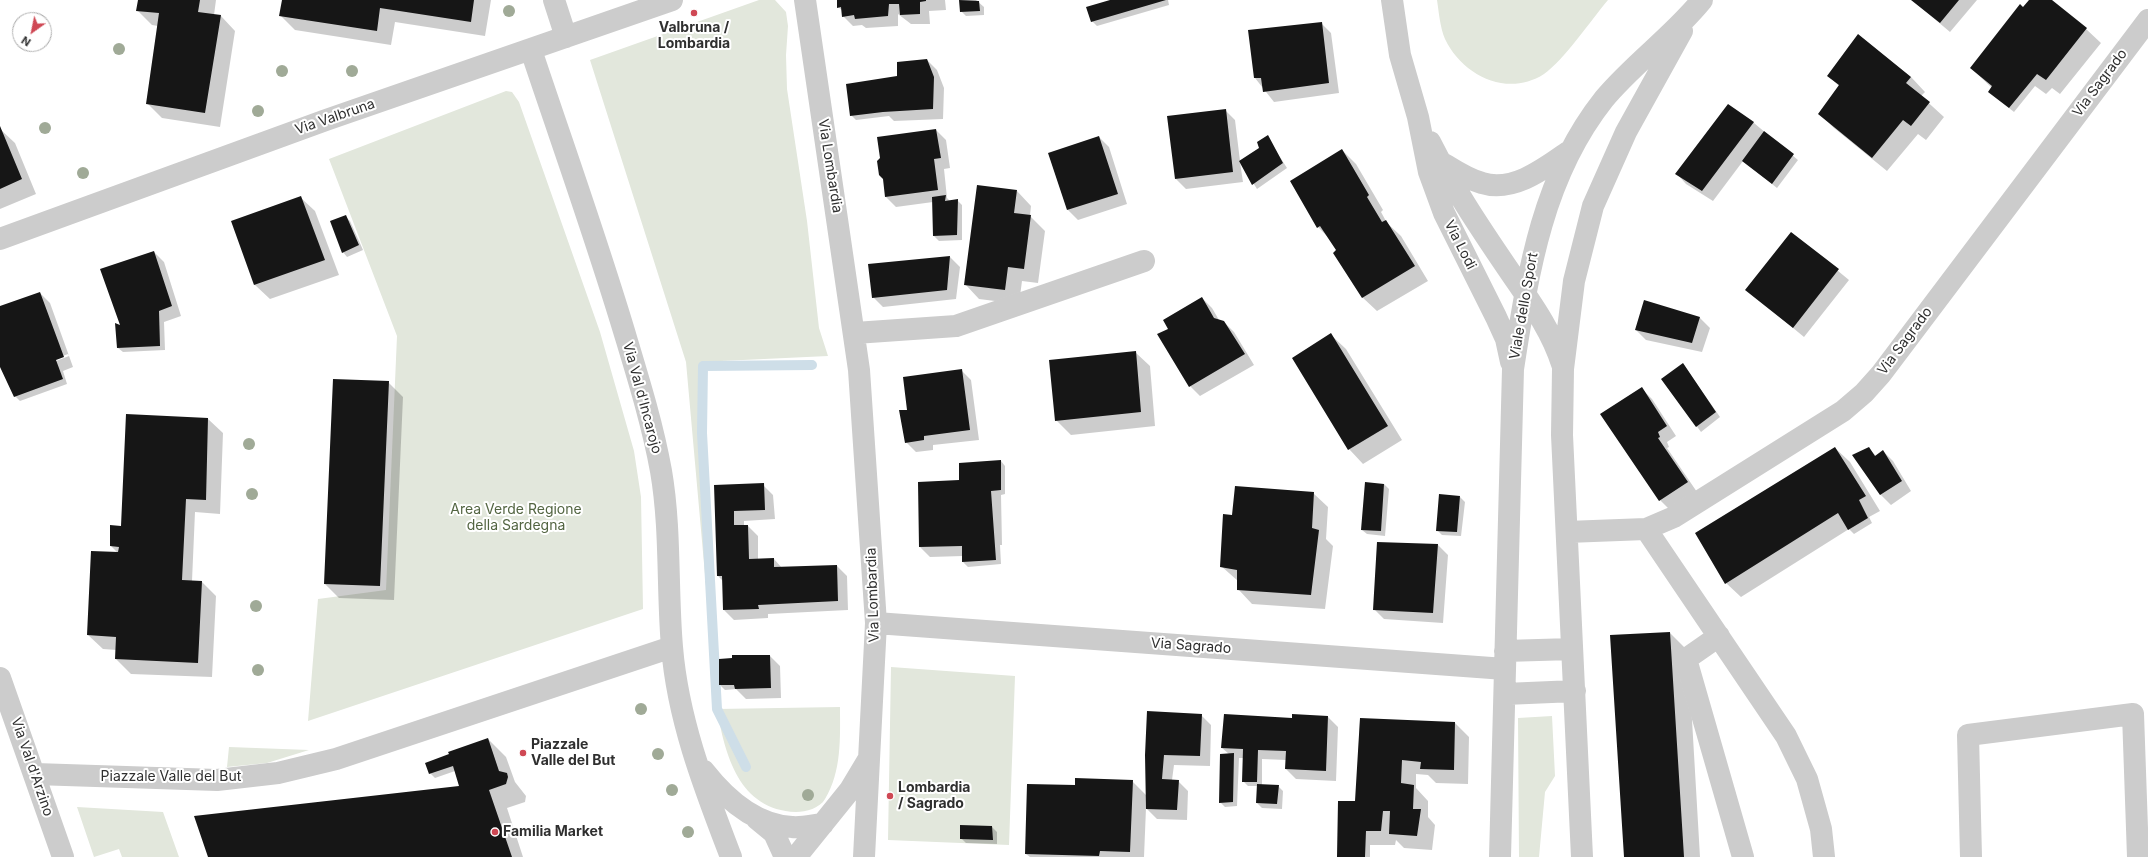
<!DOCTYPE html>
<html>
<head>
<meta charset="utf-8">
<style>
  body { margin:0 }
  #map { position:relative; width:2148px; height:857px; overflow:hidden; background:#fff; font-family:Inter,sans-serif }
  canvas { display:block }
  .north { position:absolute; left:12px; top:12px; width:40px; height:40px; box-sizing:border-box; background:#fff; border:1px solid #acacac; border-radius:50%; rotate:213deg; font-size:11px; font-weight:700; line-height:16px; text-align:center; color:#2f2f2f }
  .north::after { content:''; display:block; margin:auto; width:14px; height:18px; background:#cf4854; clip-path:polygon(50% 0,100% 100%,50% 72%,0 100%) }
</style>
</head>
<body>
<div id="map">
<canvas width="2148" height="857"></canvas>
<div class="north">N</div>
</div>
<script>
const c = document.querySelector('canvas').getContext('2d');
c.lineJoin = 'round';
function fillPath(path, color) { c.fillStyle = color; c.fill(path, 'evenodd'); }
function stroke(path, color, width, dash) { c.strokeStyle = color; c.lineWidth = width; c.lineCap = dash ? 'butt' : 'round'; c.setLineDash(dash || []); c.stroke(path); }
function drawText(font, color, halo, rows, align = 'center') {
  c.font = font + ' Inter,sans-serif'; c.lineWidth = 4; c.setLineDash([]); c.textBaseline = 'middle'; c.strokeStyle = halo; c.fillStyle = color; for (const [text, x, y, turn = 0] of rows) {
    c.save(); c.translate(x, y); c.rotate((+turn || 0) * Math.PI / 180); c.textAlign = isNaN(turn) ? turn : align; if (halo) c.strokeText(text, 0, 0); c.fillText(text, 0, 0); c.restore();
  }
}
const green = new Path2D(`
  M 759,0 L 775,0 L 786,12 L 788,26 L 786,55 L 787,89 L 807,221 L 819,328 L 828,356 L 700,362 L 717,709 L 840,707 C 840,737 842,771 825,799 C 820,808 806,812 796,812 C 739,810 725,755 717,709 L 686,362 L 590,60 Z
  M 1437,0 L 1608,0 C 1592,19 1563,61 1544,74 C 1507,98 1462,75 1445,39 C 1440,27 1439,13 1437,0 Z
  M 506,91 L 512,92 L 519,102 L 600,332 L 634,451 L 641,497 L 643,609 L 308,721 L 318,599 L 386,590 L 397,336 L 329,159 Z
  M 891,667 L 1015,676 L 1009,845 L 888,840 Z
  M 1552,716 L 1555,776 L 1545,792 L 1539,857 L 1519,857 L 1518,718 Z
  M 229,747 L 309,750 L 267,763 L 227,767 Z
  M 77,807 L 163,812 L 179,857 L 122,857 L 119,849 L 94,857 Z`);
const shadow = new Path2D(`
  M 139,0 L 216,0 L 214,15 L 221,16 L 235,31 L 220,127 L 162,118 L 147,103 L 158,26 L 152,25 L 137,10 Z
  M 283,0 L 491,0 L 485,36 L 395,22 L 391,45 L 295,30 L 280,15 Z
  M 838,0 L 945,0 L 946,10 L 929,11 L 930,24 L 911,24 L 898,14 L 898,26 L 866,28 L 862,25 L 853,26 L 843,16 L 843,11 L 838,7 Z
  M 960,0 L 976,0 L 984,7 L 984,15 L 966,16 L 961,11 Z
  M 1114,0 L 1168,0 L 1169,5 L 1097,26 L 1092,21 Z
  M 1912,0 L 1977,0 L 1950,32 Z
  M 2030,0 L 2050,0 L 2086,29 L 2101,43 L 2060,94 L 2052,88 L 2046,94 L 2035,86 L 2014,112 L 1989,92 L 1992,88 L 1971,68 Z
  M 1321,23 L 1331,33 L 1339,93 L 1274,102 L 1255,78 Z
  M 1858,35 L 1911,77 L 1925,92 L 1921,96 L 1944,117 L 1926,140 L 1918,134 L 1887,171 L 1834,128 L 1820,114 L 1840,87 L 1829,76 Z
  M 927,60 L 937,70 L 944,88 L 943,119 L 894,121 L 889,116 L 856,120 L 851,115 L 898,77 Z
  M 1728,105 L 1754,123 L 1798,160 L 1777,188 L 1743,161 L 1713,201 L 1686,184 L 1677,174 Z
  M 1225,110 L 1235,120 L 1240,161 L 1260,148 L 1267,137 L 1287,168 L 1257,189 L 1240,162 L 1243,182 L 1186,189 L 1176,179 Z
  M 0,129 L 15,143 L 36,194 L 0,209 Z
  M 936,130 L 946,140 L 950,168 L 944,169 L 947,198 L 950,201 L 957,200 L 962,205 L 962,240 L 939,241 L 934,236 L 933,202 L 896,207 L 886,197 L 884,179 Z
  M 1099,137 L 1109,147 L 1127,204 L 1078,220 L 1068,210 Z
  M 1342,150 L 1356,164 L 1383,210 L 1381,212 L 1387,223 L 1401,236 L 1428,281 L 1377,311 L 1362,297 L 1338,250 L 1330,239 L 1318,227 L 1291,182 Z
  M 1017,191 L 1031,206 L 1030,216 L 1045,231 L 1038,283 L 1022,281 L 1019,304 L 979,299 L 965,284 Z
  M 300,197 L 315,211 L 339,275 L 270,299 L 255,285 L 232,222 Z
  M 345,216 L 350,221 L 363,250 L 347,257 L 343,252 Z
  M 1792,233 L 1849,280 L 1804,337 L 1747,290 Z
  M 154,252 L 164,262 L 181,316 L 164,322 L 165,350 L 123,352 L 118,348 L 121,326 Z
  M 950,257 L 960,267 L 956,299 L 883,307 L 873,297 Z
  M 40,293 L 50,303 L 73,367 L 63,371 L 67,384 L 20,401 L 15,396 L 0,364 L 0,307 ZM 68,354 L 69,356 L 56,361 L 55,359 Z
  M 1202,298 L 1212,308 L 1219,320 L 1224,322 L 1234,332 L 1254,365 L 1200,396 L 1190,386 L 1169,329 Z
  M 1645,301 L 1700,318 L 1710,328 L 1702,352 L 1646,340 L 1636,330 Z
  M 1331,335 L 1346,349 L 1402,440 L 1363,464 L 1349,449 Z
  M 1135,352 L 1150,366 L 1155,426 L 1071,435 L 1056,420 Z
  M 1683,364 L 1720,417 L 1701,432 L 1662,379 Z
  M 961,370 L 971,380 L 979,440 L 933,445 L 933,450 L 916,452 L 906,442 L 908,411 Z
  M 388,382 L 403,397 L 394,600 L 339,598 L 325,584 Z
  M 1642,389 L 1652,399 L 1676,436 L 1667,442 L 1669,447 L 1667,448 L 1697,492 L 1670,510 L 1660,500 Z
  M 127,415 L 208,419 L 223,433 L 220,514 L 195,512 L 192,581 L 202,582 L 216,596 L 212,677 L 131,674 L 116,659 L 117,650 L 103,649 L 88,635 L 118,553 L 111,546 L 122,527 Z
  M 1835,448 L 1850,462 L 1880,511 L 1869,517 L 1872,523 L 1854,534 L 1849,529 L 1741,597 L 1726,583 Z
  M 1868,448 L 1876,456 L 1883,451 L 1893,461 L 1911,491 L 1891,505 L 1881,495 L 1854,455 Z
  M 1001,461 L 1005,466 L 1005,494 L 1001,495 L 1002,545 L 1000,545 L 1001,564 L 968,567 L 963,562 L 963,556 L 930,557 L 920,547 L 919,483 L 960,481 Z
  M 1384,484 L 1389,489 L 1385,536 L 1367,534 L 1362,530 Z
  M 763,485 L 773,495 L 775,519 L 744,521 L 744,526 L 748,526 L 758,536 L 758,559 L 774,559 L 782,568 L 837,566 L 847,576 L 848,610 L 768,614 L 768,618 L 734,620 L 724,610 L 723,581 L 718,576 L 715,486 Z
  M 1313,493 L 1328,507 L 1326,539 L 1333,546 L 1325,609 L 1252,604 L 1238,589 L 1238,581 L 1221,566 L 1233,516 Z
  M 1460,497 L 1465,502 L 1461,536 L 1442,535 L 1437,530 Z
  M 1438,545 L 1448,555 L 1443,623 L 1384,619 L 1374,609 Z
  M 1670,633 L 1688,651 L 1700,857 L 1625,857 Z
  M 770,656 L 780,666 L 781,698 L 746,699 L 736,689 L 725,690 L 720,685 Z
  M 1201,715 L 1211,725 L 1210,766 L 1174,765 L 1172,780 L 1178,781 L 1188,791 L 1187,820 L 1157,819 L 1146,808 L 1144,857 L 1030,857 L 1026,854 L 1076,786 L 1132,781 L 1147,796 L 1146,756 Z
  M 1328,717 L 1338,727 L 1336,781 L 1296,779 L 1286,769 L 1286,760 L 1262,759 L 1262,785 L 1278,786 L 1283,791 L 1282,809 L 1262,808 L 1257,803 L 1258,786 L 1248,786 L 1243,781 L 1244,758 L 1239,758 L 1237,806 L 1225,807 L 1220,802 L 1229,754 L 1222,748 L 1293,719 Z
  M 1360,719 L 1455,723 L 1469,737 L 1468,784 L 1436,783 L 1428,775 L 1416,774 L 1416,788 L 1428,801 L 1428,817 L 1435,825 L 1432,850 L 1404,848 L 1396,840 L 1395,845 L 1370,845 L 1370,857 L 1338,857 L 1356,802 Z
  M 488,739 L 506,757 L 515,782 L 526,796 L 525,802 L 507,808 L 523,857 L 209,857 L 460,787 L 455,771 L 435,778 L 430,773 Z
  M 992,827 L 997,832 L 997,844 L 966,843 L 961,838 Z`);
const stream = new Path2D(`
  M 746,767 L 717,709 L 702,433 L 703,366 L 812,365`);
const building = new Path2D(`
  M 138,0 L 200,0 L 198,12 L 221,15 L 205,113 L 146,104 L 159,13 L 136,11 Z
  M 282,0 L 474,0 L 471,22 L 380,8 L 377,31 L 279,16 Z
  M 837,0 L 926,0 L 926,1 L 920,2 L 920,14 L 900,15 L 899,4 L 889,4 L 888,16 L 855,19 L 854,15 L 842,17 L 841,7 L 837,8 Z
  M 959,0 L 979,1 L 980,11 L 960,12 Z
  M 1110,0 L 1166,0 L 1091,22 L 1086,7 Z
  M 1911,0 L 1959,0 L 1940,23 Z
  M 2029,0 L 2052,0 L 2087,28 L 2046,80 L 2037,74 L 2009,108 L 1988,92 L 1992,86 L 1970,68 L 2020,4 L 2023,7 Z
  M 1322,22 L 1329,83 L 1263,92 L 1261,78 L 1254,78 L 1248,30 Z
  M 1858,34 L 1911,77 L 1906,83 L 1930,102 L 1911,126 L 1903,120 L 1872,158 L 1818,114 L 1839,85 L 1827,76 Z
  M 927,59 L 934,77 L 933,109 L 883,112 L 850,116 L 846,84 L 897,76 L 897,62 Z
  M 1728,104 L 1754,122 L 1702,191 L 1675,174 Z
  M 1226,109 L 1233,172 L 1175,179 L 1167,116 Z
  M 0,126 L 22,179 L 0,189 Z
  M 936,129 L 941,158 L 934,159 L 938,190 L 885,197 L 883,179 L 879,175 L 877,161 L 880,158 L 877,137 Z
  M 1764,131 L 1794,154 L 1772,184 L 1742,161 Z
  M 1268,135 L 1283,163 L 1252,185 L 1239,161 L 1259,148 L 1257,142 Z
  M 1099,136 L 1118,194 L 1067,210 L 1048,153 Z
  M 1342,149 L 1369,195 L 1367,197 L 1382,222 L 1386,220 L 1415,266 L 1362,298 L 1333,253 L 1336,250 L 1320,226 L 1317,228 L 1290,181 Z
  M 977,185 L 1017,190 L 1014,213 L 1031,215 L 1024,269 L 1008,267 L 1005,290 L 964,285 Z
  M 946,195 L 945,201 L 958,199 L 957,235 L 933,236 L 932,197 Z
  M 301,196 L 325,260 L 254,285 L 231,221 Z
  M 346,215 L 359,245 L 342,253 L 330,221 Z
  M 1791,232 L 1839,269 L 1793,328 L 1745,290 Z
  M 154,251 L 172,306 L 159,311 L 160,346 L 117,348 L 115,323 L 120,325 L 100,269 Z
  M 950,256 L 947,290 L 872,298 L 868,264 Z
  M 40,292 L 64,357 L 56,360 L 63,379 L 14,397 L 0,367 L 0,306 Z
  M 1202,297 L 1214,318 L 1224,321 L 1245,354 L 1189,387 L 1157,334 L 1168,329 L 1163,320 Z
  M 1644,300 L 1700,317 L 1692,343 L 1635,330 Z
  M 1331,333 L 1388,426 L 1348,450 L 1292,358 Z
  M 1136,351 L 1141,412 L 1055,421 L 1049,360 Z
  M 1683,363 L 1716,412 L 1696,427 L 1661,379 Z
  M 962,369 L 970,430 L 924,436 L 924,440 L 905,443 L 899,410 L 907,410 L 903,377 Z
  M 333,379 L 389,381 L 380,586 L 324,584 Z
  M 1642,387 L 1667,426 L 1658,432 L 1660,437 L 1658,438 L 1688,482 L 1659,501 L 1600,414 Z
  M 126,414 L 208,418 L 206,500 L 186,499 L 182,580 L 202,581 L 198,663 L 115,659 L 116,637 L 87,635 L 91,551 L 118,552 L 119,547 L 110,546 L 110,525 L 121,526 Z
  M 1835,447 L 1866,496 L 1859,500 L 1868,518 L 1848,530 L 1838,513 L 1725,584 L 1695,533 Z
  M 1869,447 L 1875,456 L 1883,450 L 1902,481 L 1880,495 L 1852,455 Z
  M 1001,460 L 1001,490 L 991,491 L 996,560 L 962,562 L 962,546 L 919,547 L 918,482 L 959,480 L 959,463 Z
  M 1365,482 L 1384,484 L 1381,531 L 1361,530 Z
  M 764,483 L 765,510 L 734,511 L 734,525 L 748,525 L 749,559 L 774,558 L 774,567 L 837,565 L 838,601 L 758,605 L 759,609 L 723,610 L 722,576 L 717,576 L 714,485 Z
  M 1235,486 L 1314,492 L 1312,528 L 1319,530 L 1311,595 L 1237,590 L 1237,570 L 1220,567 L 1223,514 L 1232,515 Z
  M 1439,494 L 1460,496 L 1457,532 L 1436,531 Z
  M 1377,542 L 1438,544 L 1433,613 L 1373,610 Z
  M 1670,632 L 1684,857 L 1624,857 L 1610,635 Z
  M 732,655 L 770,655 L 771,688 L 735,689 L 734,685 L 719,685 L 719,659 L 732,658 Z
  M 1147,711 L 1202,714 L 1200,756 L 1164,755 L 1162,779 L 1179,780 L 1177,810 L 1146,809 L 1145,755 Z
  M 1224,714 L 1292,718 L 1292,714 L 1328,716 L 1326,771 L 1285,769 L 1286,751 L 1258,750 L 1257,782 L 1242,782 L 1243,749 L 1221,748 Z
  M 1360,718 L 1455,722 L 1454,770 L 1420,769 L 1421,762 L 1402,760 L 1401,783 L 1414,785 L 1413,809 L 1421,809 L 1417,836 L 1389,834 L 1390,811 L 1383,811 L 1381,831 L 1366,831 L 1365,857 L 1337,857 L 1338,801 L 1355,801 Z
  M 488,738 L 499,771 L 507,773 L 508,777 L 506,784 L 489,790 L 512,857 L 208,857 L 194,816 L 459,786 L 453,766 L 429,774 L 425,763 L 449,754 L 448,752 Z
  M 1234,753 L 1233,802 L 1219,803 L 1220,754 Z
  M 1075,778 L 1133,780 L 1130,852 L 1100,851 L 1099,856 L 1025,854 L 1027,784 L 1075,785 Z
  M 1257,784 L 1279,785 L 1277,804 L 1256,803 Z
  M 960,825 L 992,826 L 993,840 L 960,839 Z`);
const minor = new Path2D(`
  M 554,0 L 566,37
  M 805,0 L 859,370 L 876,623 L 864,857
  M 1392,0 L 1400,55 L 1418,117 L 1429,172 L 1444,213 L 1496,317 L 1506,339 L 1511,362
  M 531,50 C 563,146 598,243 627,341 C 640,384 653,427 661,471 C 671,529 667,589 672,647 C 678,721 705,789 731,857
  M 1430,142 C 1452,186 1480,228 1508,269 C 1529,300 1551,329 1562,364
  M 1441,162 C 1454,170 1467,179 1482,183 C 1513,193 1545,168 1568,152
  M 0,239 L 326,120 L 672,0
  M 855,333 L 956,326 L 1144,261
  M 1646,529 L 1786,736 L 1807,779 L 1821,829 L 1824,857
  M 1567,532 L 1646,529 L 1674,517 L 1843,411 L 1864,393 L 1881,374 L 2148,20
  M 876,623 L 1505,669
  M 1719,636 L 1686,659 L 1743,857
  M 1505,651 L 1572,649
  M 0,678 L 63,857
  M 1505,694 L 1575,691
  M 704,771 C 726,799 755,825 792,827 C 802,828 813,825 823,824
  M 35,774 L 217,780 L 278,773 L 336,759 L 672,647
  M 757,819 L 774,833 L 785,857
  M 796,857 L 850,790 L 868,760
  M 1500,857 L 1513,369 C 1528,273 1542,177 1604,99 C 1634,63 1673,36 1702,0
  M 1582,857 L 1562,435 L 1563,369 L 1574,281 L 1593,206 L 1626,132 L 1682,31
  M 1971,857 L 1968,735 L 2133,714 L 2138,857`);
const trees = [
  [509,11],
  [119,49],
  [282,71],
  [352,71],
  [258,111],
  [45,128],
  [83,173],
  [249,444],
  [252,494],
  [256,606],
  [258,670],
  [641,709],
  [658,754],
  [672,790],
  [808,795],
  [688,832]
];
const markers = [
  [694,13,4,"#cf4854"],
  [523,753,4,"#cf4854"],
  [890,796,4,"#cf4854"],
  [495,832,4,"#cf4854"]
];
const poiNames = [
  ["Valbruna /",694,28,"center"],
  ["Lombardia",694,44,"center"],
  ["Piazzale",531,745],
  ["Valle del But",531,761],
  ["Lombardia",898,788],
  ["/ Sagrado",898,804],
  ["Familia Market",503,832]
];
const streetNames = [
  ["Via Sagrado",2100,83,-53],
  ["Via Valbruna",335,117,-19],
  ["Via Lombardia",830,166,81],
  ["Via Lodi",1460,245,63],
  ["Viale dello Sport",1524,306,-80],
  ["Via Sagrado",1905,341,-53],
  ["Via Val d'Incarojo",642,398,75],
  ["Via Lombardia",873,595,-92],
  ["Via Sagrado",1191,646,4],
  ["Via Val d'Arzino",32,767,71],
  ["Piazzale Valle del But",171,777]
];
const parkNames = [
  ["Area Verde Regione",516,510],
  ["della Sardegna",516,526]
];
fillPath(green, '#e2e7dc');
fillPath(shadow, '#0003');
stroke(stream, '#cedee8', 10);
fillPath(building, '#161616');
stroke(minor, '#ccc', 22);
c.fillStyle = '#a0aa97';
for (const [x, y] of trees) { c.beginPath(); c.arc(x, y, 6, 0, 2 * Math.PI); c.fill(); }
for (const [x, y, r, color] of markers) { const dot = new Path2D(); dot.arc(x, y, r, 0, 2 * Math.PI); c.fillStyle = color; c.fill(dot); stroke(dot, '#fff', 1.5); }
drawText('bold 14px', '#2f2f2f', '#fff', poiNames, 'left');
drawText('14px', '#2f2f2f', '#fff', streetNames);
drawText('14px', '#536542', '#fff', parkNames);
</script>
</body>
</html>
